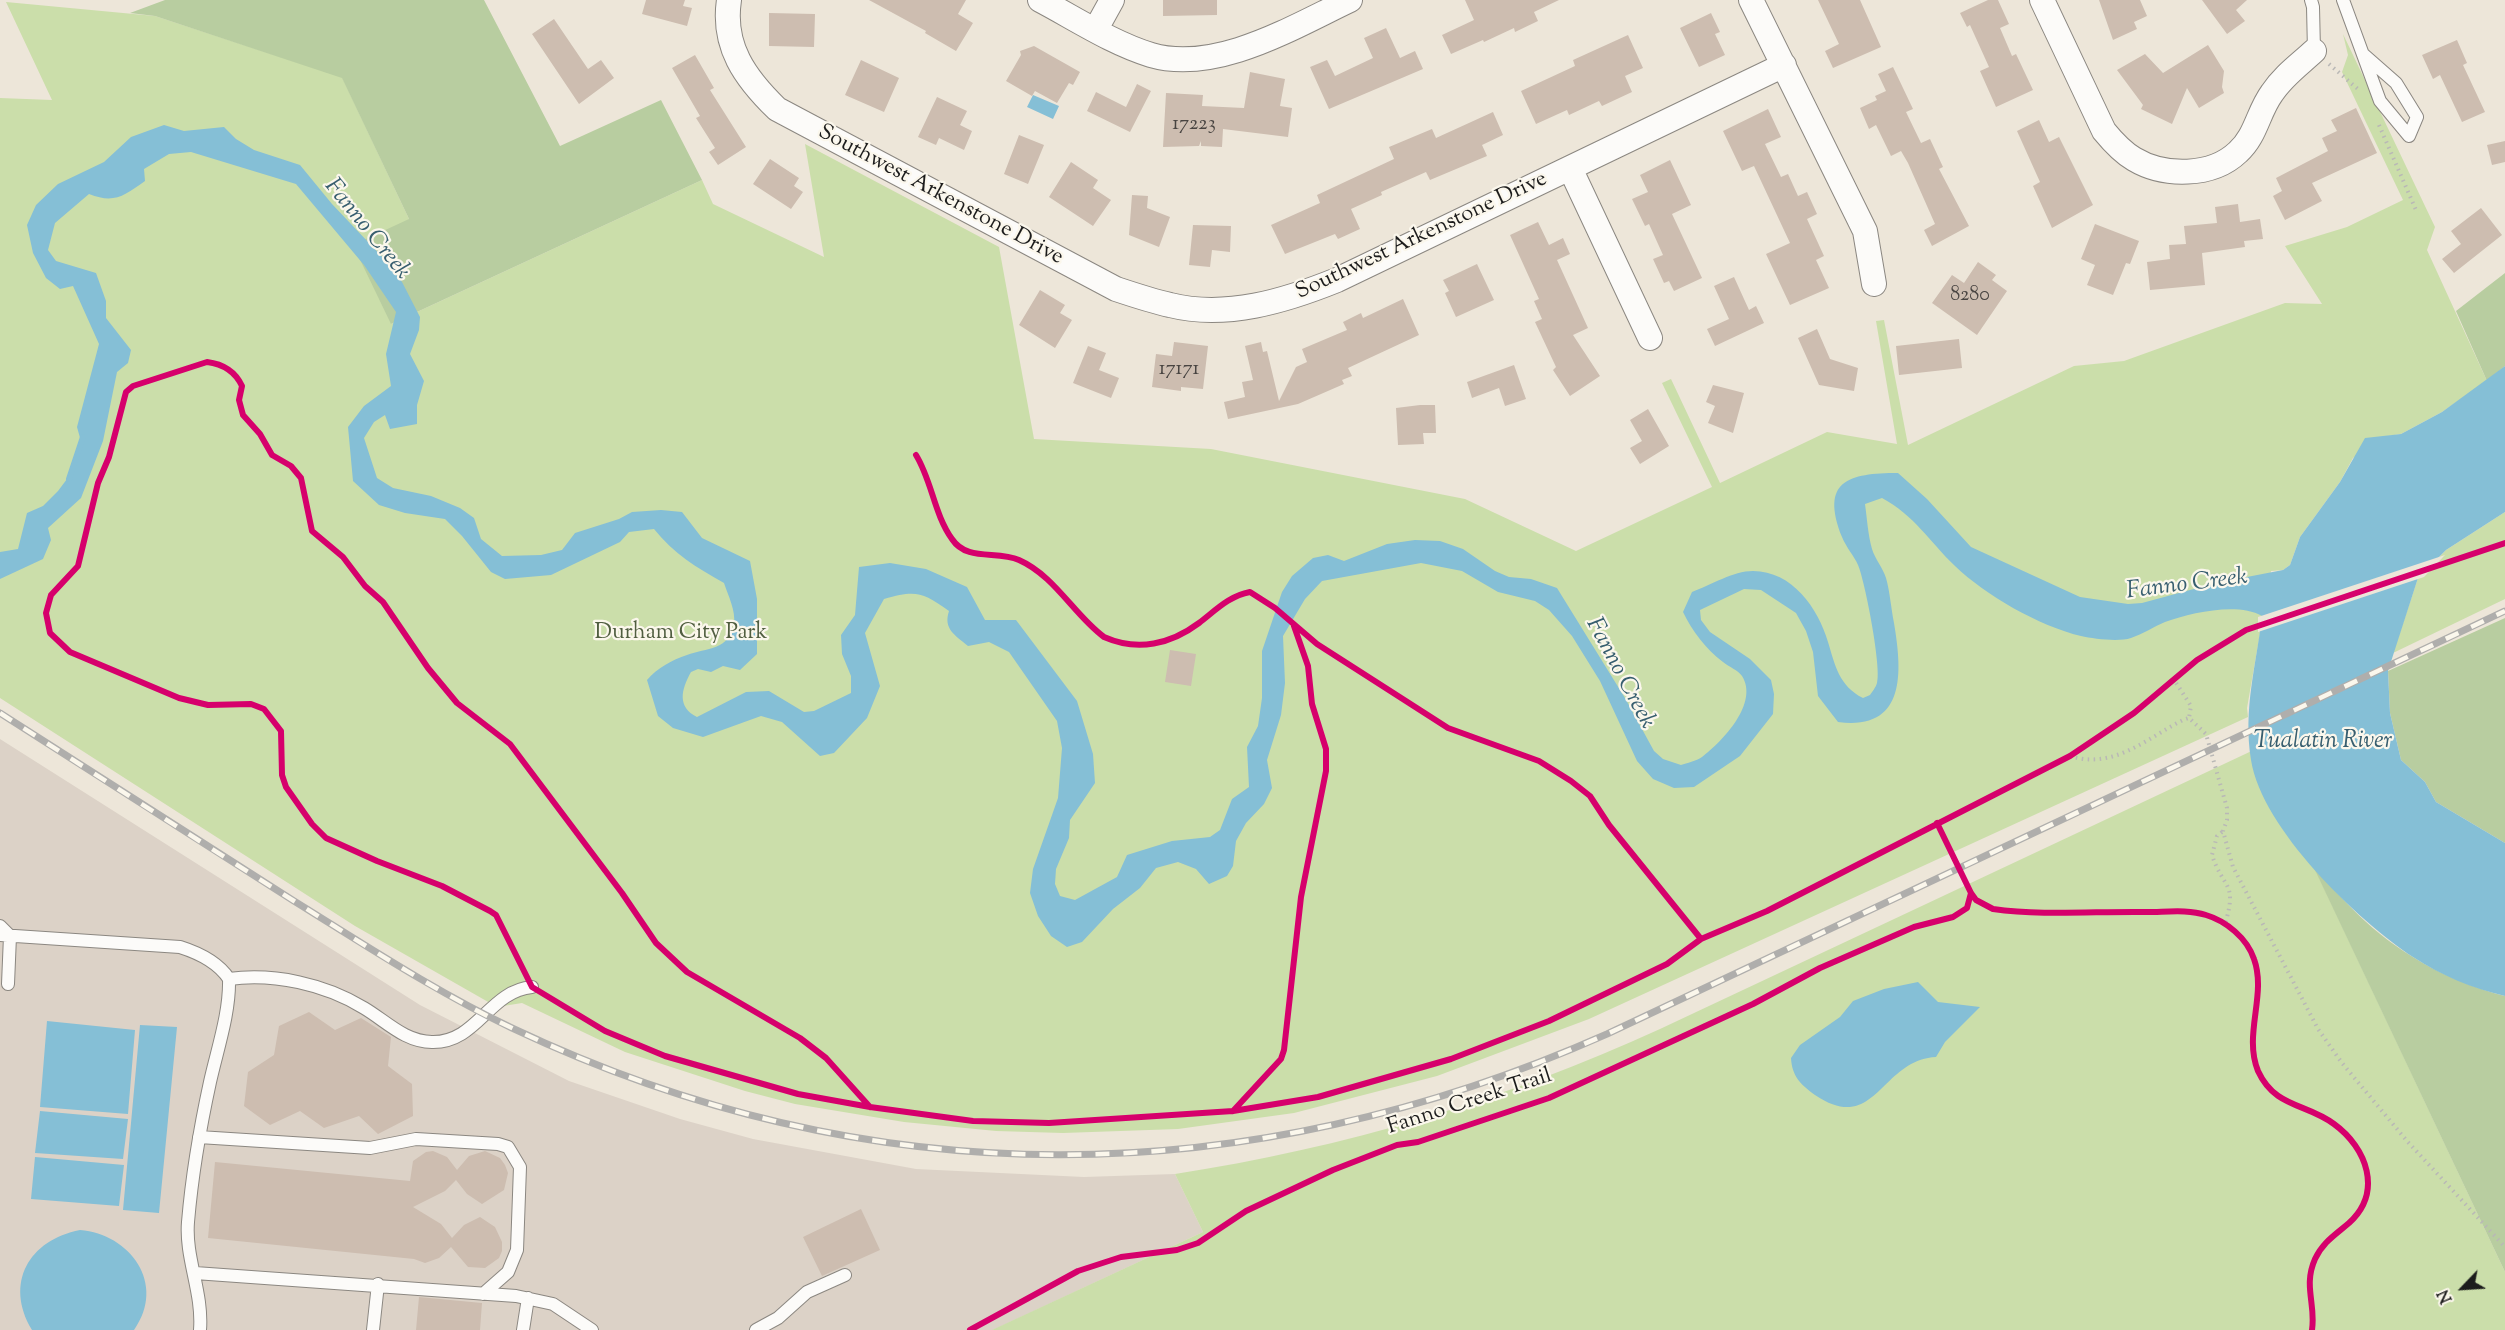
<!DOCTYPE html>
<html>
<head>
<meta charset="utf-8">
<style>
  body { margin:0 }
  #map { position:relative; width:2505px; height:1330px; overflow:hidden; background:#ede6d9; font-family:"Sorts Mill Goudy",serif }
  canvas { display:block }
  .north { position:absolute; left:2433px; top:1258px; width:60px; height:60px; -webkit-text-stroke:4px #fbf7ec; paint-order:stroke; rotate:245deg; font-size:16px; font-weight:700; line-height:24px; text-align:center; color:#1c1c1c }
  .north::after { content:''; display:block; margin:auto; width:21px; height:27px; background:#1c1c1c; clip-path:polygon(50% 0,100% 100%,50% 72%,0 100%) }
</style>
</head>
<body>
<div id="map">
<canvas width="2505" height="1330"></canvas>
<div class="north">N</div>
</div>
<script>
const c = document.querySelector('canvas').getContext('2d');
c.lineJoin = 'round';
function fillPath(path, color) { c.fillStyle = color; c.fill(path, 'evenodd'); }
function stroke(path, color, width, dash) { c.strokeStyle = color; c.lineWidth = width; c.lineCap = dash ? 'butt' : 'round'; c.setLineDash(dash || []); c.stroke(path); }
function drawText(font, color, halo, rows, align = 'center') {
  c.font = font + ' "Sorts Mill Goudy",serif'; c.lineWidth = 4.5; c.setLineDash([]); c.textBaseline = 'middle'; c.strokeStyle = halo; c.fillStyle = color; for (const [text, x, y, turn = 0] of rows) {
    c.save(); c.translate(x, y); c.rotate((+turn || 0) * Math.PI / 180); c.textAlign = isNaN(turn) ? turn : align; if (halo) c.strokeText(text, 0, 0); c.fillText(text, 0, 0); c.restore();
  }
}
const industrial = new Path2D(`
  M 0,739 L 420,1005 L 569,1081 L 680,1119 L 753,1139 L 916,1169 L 1084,1177 L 1175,1174 L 1203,1232 L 993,1330 L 0,1330 Z`);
const green = new Path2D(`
  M 6,2 L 155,16 L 342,77 L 409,219 L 391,324 L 702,180 L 713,204 L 824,257 L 805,144 L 999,247 L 1034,439 L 1211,449 L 1465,499 L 1576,551 L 1712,487 L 1662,383 L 1671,379 L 1720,483 L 1827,432 L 1897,444 L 1876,321 L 1884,320 L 1908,445 L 2074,366 L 2124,361 L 2285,303 L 2322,304 L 2285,246 L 2347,227 L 2403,200 L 2342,72 L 2348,55 L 2343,34 L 2435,227 L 2427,250 L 2487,381 L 2442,412 L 2401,434 L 2388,436 L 2353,458 L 2340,482 L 2300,537 L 2290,565 L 2283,570 L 2271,571 L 2247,708 L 2248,717 L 1589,1019 L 1437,1076 L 1294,1113 L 1178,1129 L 1063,1133 L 996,1131 L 904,1122 L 795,1104 L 745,1091 L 625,1052 L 522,1003 L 497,1007 L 355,926 L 0,698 L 0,98 L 52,100 Z
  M 2505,512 L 2505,599 L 2393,653 L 2418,578 L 2446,550 Z
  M 2258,748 L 2505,1272 L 2505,1330 L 992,1330 L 1203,1232 L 1175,1174 C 1344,1148 1505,1100 1660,1029 Z`);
const forest = new Path2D(`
  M 165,0 L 484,0 L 560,146 L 661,100 L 702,180 L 391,324 L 353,245 L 409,219 L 342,78 L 155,16 L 130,13 Z
  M 2505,273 L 2505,366 L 2487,381 L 2456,311 Z
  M 2505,618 L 2505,843 L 2436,802 L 2425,782 L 2401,760 L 2390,713 L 2388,671 Z
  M 2314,868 C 2331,885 2347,905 2365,921 C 2404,957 2454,983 2505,996 L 2505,1272 Z`);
const water = new Path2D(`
  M 1033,95 L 1059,106 L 1053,119 L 1027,107 Z
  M 164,125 L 184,131 L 224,127 L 236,139 L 254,150 L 300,165 L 332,204 L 387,262 L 402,282 L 420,317 L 419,330 L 410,354 L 424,381 L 417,405 L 417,424 L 390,429 L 385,415 L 374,422 L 364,438 L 377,478 L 393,488 L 431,496 L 460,508 L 474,518 L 481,539 L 502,556 L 541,555 L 562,550 L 575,533 L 619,519 L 632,512 L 661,510 L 682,512 L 702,538 L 750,561 L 757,599 L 757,654 L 740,670 L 723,666 L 711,672 L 698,669 L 691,672 C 681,690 677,707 697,717 L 746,692 L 769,691 L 804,712 L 814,711 L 851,693 L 851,676 L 842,654 L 841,635 L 855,615 L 859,567 L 890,563 L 926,569 L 967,587 L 985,620 L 1016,620 L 1077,701 L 1093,754 L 1095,783 L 1070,820 L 1069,838 L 1056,869 L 1055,884 L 1060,896 L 1075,900 L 1117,877 L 1127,855 L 1172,841 L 1210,837 L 1220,830 L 1232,799 L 1249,787 L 1247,747 L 1258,726 L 1262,698 L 1262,651 L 1282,592 L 1292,576 L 1313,558 L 1328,555 L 1344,561 L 1387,544 L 1415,540 L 1440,541 L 1463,549 L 1495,571 L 1509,577 L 1531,579 L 1557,588 L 1625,698 L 1654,751 L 1663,759 L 1681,765 C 1687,763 1696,761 1702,757 C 1723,741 1759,703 1742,676 C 1738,670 1729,667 1723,662 C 1706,649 1692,631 1683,612 L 1692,592 C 1711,585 1733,571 1753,571 C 1792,571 1818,608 1828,642 C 1835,665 1839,686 1863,698 L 1870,695 C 1872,692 1876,687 1877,683 C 1882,669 1865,581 1858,565 C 1854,556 1846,547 1842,537 C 1820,481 1848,473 1898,473 L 1927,499 L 1971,547 L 2080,597 L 2128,604 L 2142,603 L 2216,583 L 2283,570 L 2290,565 L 2300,537 L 2340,482 L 2365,438 L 2401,434 L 2442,412 L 2505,366 L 2505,512 L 2446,550 L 2418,578 L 2388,671 L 2390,713 L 2401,760 L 2425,782 L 2436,802 L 2505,843 L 2505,996 C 2472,988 2442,976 2413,957 C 2357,920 2262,829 2251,760 C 2243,708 2256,667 2262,616 C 2237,602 2191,613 2165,622 C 2153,627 2143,634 2131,638 C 2119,642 2094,639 2081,636 C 2039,626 1985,595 1955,566 C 1929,541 1915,516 1882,498 L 1865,504 C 1867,518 1868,535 1872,549 C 1875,559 1883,568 1886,578 C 1890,592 1891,608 1894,623 C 1902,671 1907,731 1838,722 L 1818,696 L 1813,652 L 1806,631 L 1796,613 L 1761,590 L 1744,589 L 1700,610 L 1701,620 L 1710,632 L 1750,659 L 1771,680 L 1774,694 L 1773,714 L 1740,756 L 1694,787 L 1674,788 L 1653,779 L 1637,761 L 1600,681 L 1572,636 L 1549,610 L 1535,601 L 1498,592 L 1462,571 L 1421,563 L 1322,581 L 1305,599 L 1283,636 L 1285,683 L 1281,715 L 1267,760 L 1272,788 L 1264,804 L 1246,823 L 1236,841 L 1233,866 L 1227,876 L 1209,884 L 1196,869 L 1178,862 L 1156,868 L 1140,888 L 1113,909 L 1082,942 L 1067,947 L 1051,936 L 1038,916 L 1030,893 L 1033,869 L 1058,798 L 1062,748 L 1057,721 L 1009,652 L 989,642 L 968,646 C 955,635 943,629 949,611 C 922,592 916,590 884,599 L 865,633 L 880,686 L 867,718 L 834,753 L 820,756 L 782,722 L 761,716 L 703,737 L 673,728 L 658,716 L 647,680 C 657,668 672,660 687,655 C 706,648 730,650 734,624 C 736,611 728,595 724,583 C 697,568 673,553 654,529 L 629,532 L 620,542 L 551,575 L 505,579 L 491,572 L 462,536 L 445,519 L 405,513 L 379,505 L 353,481 L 348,427 L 364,406 L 391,386 L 386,354 L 396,312 L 364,265 L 296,184 L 191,152 L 169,154 L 144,169 L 145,181 C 124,196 114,204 89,194 L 55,223 L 48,250 L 56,261 L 96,273 L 106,301 L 106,318 L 131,350 L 128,363 L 117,372 L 103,441 L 81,498 L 48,528 L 51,540 L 43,559 L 0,579 L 0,552 L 18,549 L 27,513 L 43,506 L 58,491 L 73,471 L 82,445 L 77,427 L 99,344 L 73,286 L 60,289 L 46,278 L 33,253 L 27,225 L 36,205 L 58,184 L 104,162 L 131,137 Z
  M 1918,982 L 1938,1002 L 1980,1007 L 1945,1042 L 1936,1057 C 1880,1060 1876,1136 1815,1095 C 1800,1084 1792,1076 1791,1058 L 1800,1045 L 1840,1017 L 1853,1001 L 1884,989 Z
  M 47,1021 L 135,1030 L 128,1114 L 40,1107 Z
  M 140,1025 L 177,1027 L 159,1213 L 123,1210 Z
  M 40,1111 L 128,1119 L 123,1159 L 35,1153 Z
  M 35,1157 L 124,1165 L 119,1206 L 31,1199 Z
  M 80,1230 C 130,1234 167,1284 134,1330 L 32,1330 C 4,1283 29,1240 80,1230 Z`);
const pier = new Path2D(`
  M 2445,555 L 2424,577 L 2258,632 L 2258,617 Z`);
const stream = new Path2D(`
  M 69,479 L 83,437`);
const building = new Path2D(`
  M 646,0 L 685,0 L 683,6 L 692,8 L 687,26 L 642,14 Z
  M 869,0 L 966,0 L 958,14 L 973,23 L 956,51 L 925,33 L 926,31 Z
  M 1163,0 L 1217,0 L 1217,15 L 1163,16 Z
  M 1465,0 L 1559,0 L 1534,12 L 1538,21 L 1515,32 L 1514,28 L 1484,42 L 1483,40 L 1451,54 L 1442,35 L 1474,20 Z
  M 1818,0 L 1860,0 L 1881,47 L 1833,68 L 1825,51 L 1839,44 Z
  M 1988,0 L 1998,0 L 2009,24 L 2000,28 L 2012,56 L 2016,54 L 2033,90 L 1996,107 L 1980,71 L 1989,67 L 1970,25 L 1967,27 L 1960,13 Z
  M 2099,0 L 2140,0 L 2147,16 L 2134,22 L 2137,29 L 2113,40 Z
  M 2202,0 L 2247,0 L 2236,10 L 2245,21 L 2227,34 Z
  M 769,13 L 815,14 L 814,47 L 769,46 Z
  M 1711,13 L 1720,32 L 1715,34 L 1725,55 L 1699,67 L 1680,28 Z
  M 554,19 L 588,69 L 601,60 L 614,78 L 579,104 L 532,34 Z
  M 1386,28 L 1400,58 L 1415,51 L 1423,69 L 1329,109 L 1310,67 L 1327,60 L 1335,76 L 1373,58 L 1364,38 Z
  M 1628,35 L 1643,68 L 1625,76 L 1632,92 L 1602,106 L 1599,101 L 1569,115 L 1567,110 L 1536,124 L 1521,91 L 1575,66 L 1573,60 Z
  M 2457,40 L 2467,63 L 2463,65 L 2485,112 L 2462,122 L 2440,75 L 2433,79 L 2422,55 Z
  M 2208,45 L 2224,71 L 2222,87 L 2224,93 L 2199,108 L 2187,88 L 2172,124 L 2141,109 L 2143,105 L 2117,70 L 2145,54 L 2163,73 Z
  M 1034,46 L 1080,72 L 1073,85 L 1069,83 L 1057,103 L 1035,91 L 1032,96 L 1006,81 L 1021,55 L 1020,51 Z
  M 695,55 L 714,88 L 710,90 L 746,147 L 718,165 L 709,152 L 715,148 L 696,118 L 700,116 L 672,68 Z
  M 861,60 L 899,78 L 884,112 L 845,95 Z
  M 1893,67 L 1913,109 L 1906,112 L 1921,143 L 1930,139 L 1943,167 L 1939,169 L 1969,226 L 1932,246 L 1924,230 L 1935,224 L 1908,163 L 1901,151 L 1891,156 L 1876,125 L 1869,129 L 1860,108 L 1877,100 L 1875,96 L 1886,91 L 1878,74 Z
  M 1250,72 L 1285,79 L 1280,106 L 1292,108 L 1288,137 L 1223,129 L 1222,147 L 1201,146 L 1201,141 L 1199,146 L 1163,147 L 1166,93 L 1203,95 L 1202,106 L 1244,108 Z
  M 1137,84 L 1151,91 L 1130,132 L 1087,111 L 1096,92 L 1126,107 Z
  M 937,97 L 967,111 L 960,125 L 972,131 L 964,150 L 939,138 L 936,145 L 918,137 Z
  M 2356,108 L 2377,153 L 2312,183 L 2322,201 L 2285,220 L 2273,196 L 2282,191 L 2276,178 L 2328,151 L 2322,138 L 2337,131 L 2331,120 Z
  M 1768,109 L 1781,137 L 1765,144 L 1781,177 L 1788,174 L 1798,196 L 1807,192 L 1817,214 L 1807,219 L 1824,256 L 1816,260 L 1829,288 L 1790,305 L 1766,254 L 1790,243 L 1754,166 L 1742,171 L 1723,131 Z
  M 1493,112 L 1503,135 L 1482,145 L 1487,156 L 1430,180 L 1426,172 L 1381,192 L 1382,195 L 1351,209 L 1360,229 L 1338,239 L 1335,234 L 1285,254 L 1271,225 L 1320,203 L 1317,195 L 1394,159 L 1389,147 L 1432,129 L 1436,138 Z
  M 2039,120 L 2049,142 L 2059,137 L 2093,205 L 2052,228 L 2033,186 L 2040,182 L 2017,131 Z
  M 1019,135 L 1044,145 L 1028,184 L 1004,174 Z
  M 2505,141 L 2505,162 L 2492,165 L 2487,145 Z
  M 770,159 L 799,178 L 794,186 L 803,192 L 791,209 L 753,184 Z
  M 1670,160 L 1691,205 L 1672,214 L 1702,278 L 1674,291 L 1669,281 L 1664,283 L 1653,259 L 1663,255 L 1649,224 L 1645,226 L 1632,199 L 1648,192 L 1640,175 Z
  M 1071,162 L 1098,180 L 1093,188 L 1111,200 L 1093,226 L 1049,197 Z
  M 1132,195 L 1148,196 L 1147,208 L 1170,217 L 1159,247 L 1129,235 Z
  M 2238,204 L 2240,222 L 2260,219 L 2263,239 L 2244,241 L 2245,247 L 2202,253 L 2205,285 L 2150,290 L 2147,262 L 2170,259 L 2169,245 L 2186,244 L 2184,226 L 2217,223 L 2215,207 Z
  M 2481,208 L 2502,235 L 2454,273 L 2442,259 L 2461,244 L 2451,231 Z
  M 1538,222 L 1549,245 L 1563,238 L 1570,254 L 1557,260 L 1588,328 L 1573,335 L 1600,376 L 1570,396 L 1553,370 L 1556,367 L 1535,322 L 1542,319 L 1534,301 L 1539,299 L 1510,235 Z
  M 2095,224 L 2139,241 L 2130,264 L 2126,263 L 2113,295 L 2087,285 L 2095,265 L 2081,259 Z
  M 1193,225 L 1231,226 L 1230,252 L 1212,250 L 1210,267 L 1189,265 Z
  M 1978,262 L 1996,275 L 1992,280 L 2007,291 L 1977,335 L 1932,303 L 1952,275 L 1964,283 Z
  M 1477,264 L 1494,300 L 1456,317 L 1445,293 L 1449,291 L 1443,280 Z
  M 1734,277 L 1749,310 L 1756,306 L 1764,323 L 1715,346 L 1707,329 L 1729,319 L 1714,286 Z
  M 1040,290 L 1065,305 L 1060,313 L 1072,320 L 1055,348 L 1019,325 Z
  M 1403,299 L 1419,335 L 1348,368 L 1352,376 L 1342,380 L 1344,384 L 1298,404 L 1228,419 L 1224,402 L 1245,397 L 1242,382 L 1253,380 L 1245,346 L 1261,342 L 1263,352 L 1267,351 L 1279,401 L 1296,367 L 1307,362 L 1302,349 L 1347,330 L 1343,322 L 1361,313 L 1363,318 Z
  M 1817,329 L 1830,359 L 1858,368 L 1854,391 L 1819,385 L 1798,338 Z
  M 1959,339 L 1962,368 L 1899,375 L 1896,346 Z
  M 1174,342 L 1208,346 L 1203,389 L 1181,387 L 1181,391 L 1152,387 L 1156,354 L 1172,356 Z
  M 1088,346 L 1106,353 L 1099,370 L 1119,378 L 1111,398 L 1073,383 Z
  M 1514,365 L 1526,399 L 1505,406 L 1499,388 L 1472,398 L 1467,382 Z
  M 1713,385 L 1744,393 L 1733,433 L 1708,423 L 1715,406 L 1706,402 Z
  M 1420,405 L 1435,405 L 1436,433 L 1423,433 L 1424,444 L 1398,445 L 1396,408 Z
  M 1648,409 L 1669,446 L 1640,464 L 1630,448 L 1642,441 L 1630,420 Z
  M 1170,650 L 1196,654 L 1191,686 L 1165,682 Z
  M 309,1012 L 335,1030 L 361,1018 L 391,1037 L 388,1066 L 412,1084 L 413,1116 L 378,1134 L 359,1116 L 324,1128 L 300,1111 L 270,1125 L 244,1106 L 248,1072 L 274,1055 L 279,1026 Z
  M 433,1151 L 447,1157 L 457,1170 L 469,1156 L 485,1151 L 500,1158 L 505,1165 L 508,1173 L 504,1190 L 482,1204 L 467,1194 L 456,1180 L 445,1191 L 413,1207 L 441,1224 L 452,1238 L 464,1225 L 480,1217 L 495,1227 L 502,1242 L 502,1251 L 499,1258 L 485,1268 L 468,1267 L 451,1247 L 439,1258 L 425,1263 L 414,1259 L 208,1238 L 215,1162 L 410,1181 L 413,1161 L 426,1152 Z
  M 861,1209 L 880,1250 L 822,1276 L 803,1237 Z
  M 419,1297 L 482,1303 L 480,1330 L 416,1330 Z`);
const path = new Path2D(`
  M 2329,64 L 2359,90
  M 2379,125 L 2416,210
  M 2173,678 L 2191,706 L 2189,718
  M 2070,756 C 2114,770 2147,738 2183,720 L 2189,718 L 2206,734 L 2227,808 L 2227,820 L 2223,831 L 2233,867 L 2318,1029 L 2342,1063 L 2407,1141 L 2505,1247
  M 2222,832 L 2217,836 L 2212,855 C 2223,889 2238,882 2225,924
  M 970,1330 L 1078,1271 L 1121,1257 L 1177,1250 L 1198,1243 L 1246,1211 L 1333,1170 L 1397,1145 L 1418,1142 L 1549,1098 L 1753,1004 L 1820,968 L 1914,927 L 1953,917 L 1967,908 L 1971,893`);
const lane = new Path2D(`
  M 2311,0 L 2313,7 L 2314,51
  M 2343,0 L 2380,101 L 2409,136 L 2417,117 L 2396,83 L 2363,54
  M 0,926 L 10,936 L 8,984
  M 0,935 L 180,947 C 199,953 218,962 229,979 C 230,1013 217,1050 210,1082 C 200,1128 192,1175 188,1222 C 185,1258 203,1292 200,1330
  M 229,979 C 274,973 325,984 364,1008 C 386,1021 405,1042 432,1042 C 477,1043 489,991 532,987
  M 199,1137 L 370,1148 L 416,1139 L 498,1144 L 508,1147 L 520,1167 L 517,1250 L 508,1272 L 483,1294
  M 195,1273 L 516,1296 L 553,1304 L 592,1330
  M 373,1330 L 378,1284
  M 523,1330 L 528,1298
  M 756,1330 L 778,1318 L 807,1292 L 845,1275`);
const street = new Path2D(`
  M 729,0 C 722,46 745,78 777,109 L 1116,289 C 1134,295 1152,301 1170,305 C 1226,319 1285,301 1337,280 L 1784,65
  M 1040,0 C 1076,19 1112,43 1151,55 C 1216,74 1293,27 1350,0
  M 1751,0 L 1865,231 L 1874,284
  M 2042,0 L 2104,131 C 2113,142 2122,152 2134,159 C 2164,177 2212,177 2238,152 C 2256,136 2258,112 2272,93 C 2283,76 2300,64 2314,51
  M 1096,29 L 1112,0
  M 1570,168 L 1650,338`);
const rail = new Path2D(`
  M 0,713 C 98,776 196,839 294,901 C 365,945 436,992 512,1028 C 871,1198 1246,1194 1607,1034 L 2505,611`);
const cycleway = new Path2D(`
  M 916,455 C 932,481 934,514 952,539 C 967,562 997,550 1019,560 C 1055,576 1074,615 1104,637 C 1138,652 1171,644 1199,623 C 1216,610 1229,596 1250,592 L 1275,608 L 1317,644 L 1448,728 L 1539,761 L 1571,781 L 1590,796 L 1609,825 L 1701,939
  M 1937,823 L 1971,893 L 1976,900 L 1993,909 C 2043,916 2097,911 2147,912 C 2166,912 2188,909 2206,915 C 2226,921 2247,938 2254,959 C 2267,995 2243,1034 2258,1071 C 2275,1108 2306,1103 2334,1124 C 2367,1148 2383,1192 2349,1223 C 2335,1235 2323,1242 2315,1259 C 2303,1286 2316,1304 2312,1330
  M 870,1107 L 826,1058 L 800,1038 L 687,972 L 656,943 L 622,893 L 510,744 L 457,703 L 428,668 L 383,602 L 365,586 L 343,557 L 312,531 L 301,478 L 291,466 L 272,455 L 260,434 L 243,415 L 239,400 L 242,386 C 235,371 223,364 207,362 L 133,386 L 126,392 L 109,457 L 98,483 L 78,566 L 51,595 L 46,613 L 50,633 L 70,652 L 179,698 L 208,705 L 251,704 L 264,709 L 281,731 L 282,775 L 286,787 L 312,824 L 326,838 L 377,861 L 442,886 L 490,911 L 496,915 L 532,987 L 605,1031 L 665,1056 L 798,1094 L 870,1107 L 973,1121 L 1049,1123 L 1233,1111 L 1318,1097 L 1451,1059 L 1549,1021 L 1667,964 L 1701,939 L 1767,911 L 2070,756 L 2134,713 L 2197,660 L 2246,630 L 2505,543
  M 1233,1111 L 1281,1059 L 1284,1050 L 1301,897 L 1326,771 L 1326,749 L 1312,704 L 1308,666 L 1294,626
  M 970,1330 L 1078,1271 L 1121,1257 L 1177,1250 L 1198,1243 L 1246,1211 L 1333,1170 L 1397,1145 L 1418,1142 L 1549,1098 L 1753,1004 L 1820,968 L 1914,927 L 1953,917 L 1967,908 L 1971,893`);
const numberNames = [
  ["17223",1194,126],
  ["8280",1970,297],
  ["17171",1179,371]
];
const streetNames = [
  ["Southwest Arkenstone Drive",940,196,28],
  ["Southwest Arkenstone Drive",1422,237,-25],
  ["Fanno Creek Trail",1470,1103,-18]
];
const parkNames = [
  ["Durham City Park",681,634]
];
const waterNames = [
  ["Fanno Creek",366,230,51],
  ["Fanno Creek",2187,586,-7],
  ["Fanno Creek",1619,674,62],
  ["Tualatin River",2323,743]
];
fillPath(industrial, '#dcd2c7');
fillPath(green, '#cbdeaa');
fillPath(forest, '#b8cda0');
fillPath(water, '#85bfd6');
fillPath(pier, '#ede6d9');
stroke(stream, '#85bfd6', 6);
fillPath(building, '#cdbdb0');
stroke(lane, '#8b8781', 14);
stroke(street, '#8b8781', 26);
stroke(path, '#b9b8b6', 4, [1.5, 4.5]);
stroke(lane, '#fcfbf9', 12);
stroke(street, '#fcfbf9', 24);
stroke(rail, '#afaeac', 7);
stroke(rail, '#fbf7ec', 4.5, [14]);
stroke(cycleway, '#d6006c', 6);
drawText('20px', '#484441', null, numberNames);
drawText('22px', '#1c1c1c', '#fbf7ec', streetNames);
drawText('22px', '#505e40', '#fbf7ec', parkNames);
drawText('italic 24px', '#375e6f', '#fbf7ec', waterNames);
</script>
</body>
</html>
